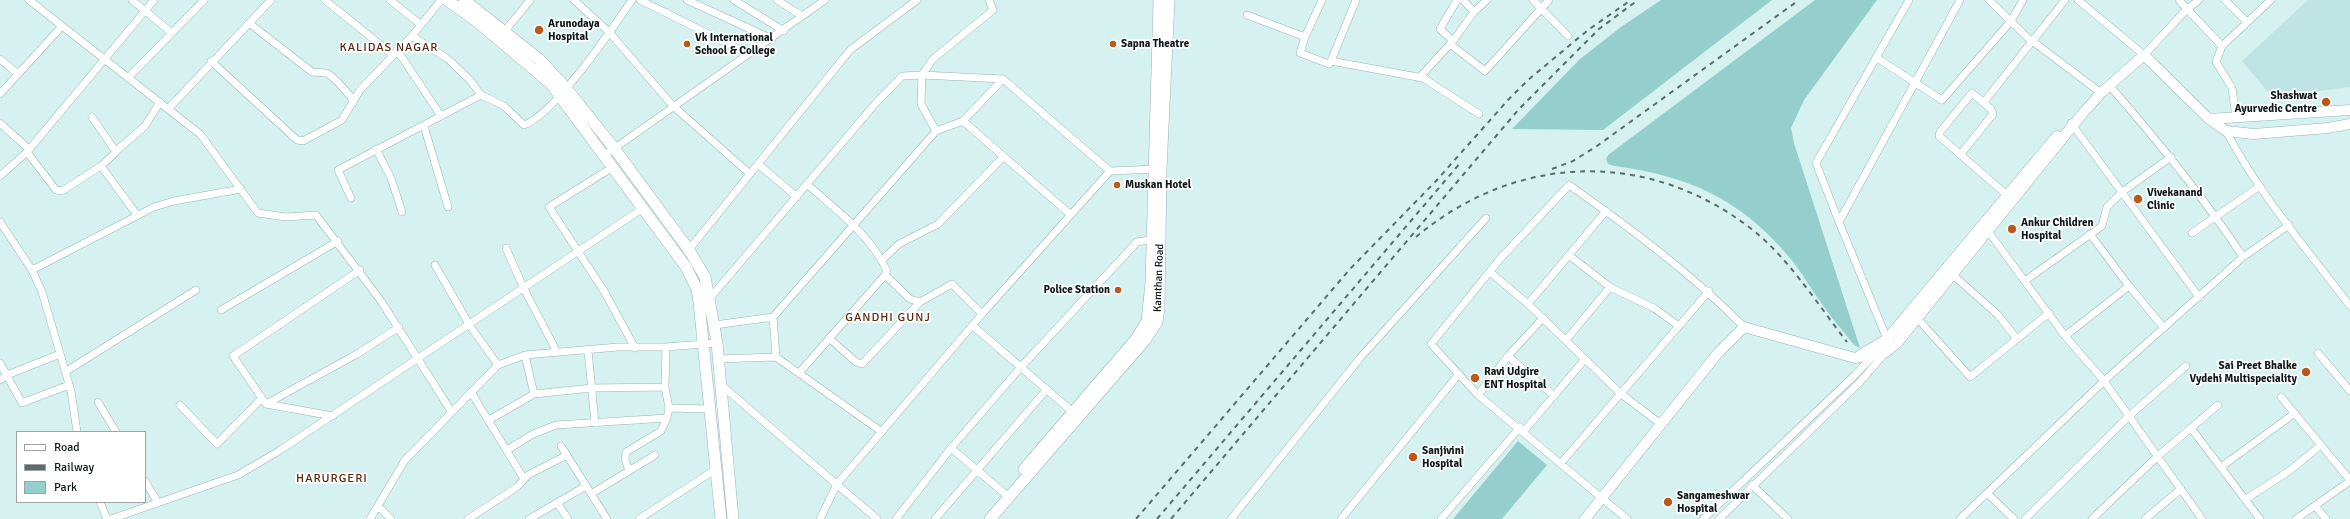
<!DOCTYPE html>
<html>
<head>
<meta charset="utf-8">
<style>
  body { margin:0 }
  #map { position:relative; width:2350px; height:519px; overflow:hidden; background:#d5f2f0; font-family:Signika,sans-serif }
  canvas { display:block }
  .legend { position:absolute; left:16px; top:431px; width:130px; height:72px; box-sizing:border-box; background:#fff; border:1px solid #9fa3a3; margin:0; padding:5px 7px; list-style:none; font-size:12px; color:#0e1818 }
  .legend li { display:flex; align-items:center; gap:8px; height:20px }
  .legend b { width:20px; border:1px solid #9fa3a3 }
</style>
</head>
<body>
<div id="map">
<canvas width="2350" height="519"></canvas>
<ul class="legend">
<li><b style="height:5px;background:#fff"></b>Road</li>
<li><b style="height:5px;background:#5b6c6b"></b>Railway</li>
<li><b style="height:11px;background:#95cfcd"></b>Park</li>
</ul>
</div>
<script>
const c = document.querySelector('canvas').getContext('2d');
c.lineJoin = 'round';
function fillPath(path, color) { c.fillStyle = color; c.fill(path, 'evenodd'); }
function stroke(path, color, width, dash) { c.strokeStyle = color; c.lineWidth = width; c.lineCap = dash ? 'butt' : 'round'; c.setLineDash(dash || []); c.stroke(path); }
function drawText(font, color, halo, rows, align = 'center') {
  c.font = font + ' Signika,sans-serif'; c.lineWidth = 3.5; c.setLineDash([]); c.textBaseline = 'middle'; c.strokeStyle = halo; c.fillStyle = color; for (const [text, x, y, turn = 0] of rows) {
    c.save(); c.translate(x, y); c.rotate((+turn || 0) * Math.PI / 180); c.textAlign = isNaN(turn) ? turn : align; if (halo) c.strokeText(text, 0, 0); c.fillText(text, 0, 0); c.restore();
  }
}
const built = new Path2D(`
  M 2308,0 L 2350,0 L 2350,87 L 2297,94 L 2267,91 L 2242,61 Z`);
const green = new Path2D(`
  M 1661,0 L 1772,0 L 1603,130 L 1512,129 L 1580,59 L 1621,27 Z
  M 1815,0 L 1877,0 L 1804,100 L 1791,128 L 1794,143 L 1860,348 L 1854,345 C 1844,332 1833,320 1824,307 C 1812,291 1802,272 1789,257 C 1739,198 1689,176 1614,166 L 1608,164 L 1606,159 L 1608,155 Z
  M 1518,441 L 1547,465 L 1502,519 L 1453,519 Z`);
const minor = new Path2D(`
  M 29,0 L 168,109 L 271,0
  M 132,0 L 172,33
  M 325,0 L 393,55
  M 390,0 L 420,24
  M 574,0 L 609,32 L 673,106 L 750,174
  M 640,0 L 749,54
  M 687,0 L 772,39
  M 734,0 L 784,31
  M 777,0 L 802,16
  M 1463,0 L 1474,12
  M 1533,0 L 1568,36
  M 1989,0 L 2027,37 L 2101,93
  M 2078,0 L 2144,55 L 2187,9 L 2179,0
  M 2199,0 L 2187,9 L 2222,46
  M 2225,0 L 2247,22
  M 1247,15 L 1305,37 L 1300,53 L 1329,64 L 1331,61 L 1423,78 L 1479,114
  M 249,23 L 312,72 L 327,73 L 336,80 L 351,97 L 353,103
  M 505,31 L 530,0
  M 412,36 L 448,59 L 470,80 L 481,95 L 504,106 L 524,125 C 554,115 612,29 632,0
  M 1305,37 L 1322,0
  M 1453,41 L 1440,29 L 1457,0
  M 1450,44 L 1485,71 L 1549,0
  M 397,50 L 441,116
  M 1877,58 L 1942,100 L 2011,21 L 2023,0
  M 0,59 L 18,74
  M 211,61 L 297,140 L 303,141 L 342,120 L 360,90 L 412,36 L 441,0
  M 1331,61 L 1356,0
  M 128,78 L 204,0
  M 1419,78 L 1453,41 L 1474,12 L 1487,0
  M 0,94 L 62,26
  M 1984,102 L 2065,0
  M 168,109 L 200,134 L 258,213 L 286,217 L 316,215 L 381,301 L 451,411
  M 2236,117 L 2232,88 L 2216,62 L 2222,46 L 2271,0
  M 963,121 L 1003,79
  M 0,123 L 29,149
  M 2071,123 L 2199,297
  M 424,126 L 448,207
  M 936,131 L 921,104 L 922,75 L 933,59 L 993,10 L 989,0
  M 2226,131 C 2259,194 2307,249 2350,306
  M 376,149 L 391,178 L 402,212
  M 116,151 L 145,126 L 160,102
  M 27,152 L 56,190 L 62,191 L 101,166 L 116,152 L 92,117
  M 605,155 L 825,0
  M 1960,155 L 1993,114 L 1991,109 L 1972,93 L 1940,132 L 1939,136 L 2007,195
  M 758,164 L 797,197
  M 101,166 L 137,215
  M 613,167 L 549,207 L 604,291 L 635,348
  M 0,176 L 27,152 L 154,0
  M 808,185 C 836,210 871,235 887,271 L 885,275 L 910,299 L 920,302 L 952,284 L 982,314
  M 351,198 L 338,170 L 481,95
  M 0,222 L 32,270 L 42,292 L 71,391 L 77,432
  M 1839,222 L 1816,163 L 1909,0
  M 1985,227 L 2065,336 L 2104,381 L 2202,519
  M 2192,233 L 2260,186
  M 2090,234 L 2129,286
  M 506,248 L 523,287 L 557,352
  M 687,252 L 850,50 L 917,0
  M 1570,256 L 1610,287 L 1654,308 L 1679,326
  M 2243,257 L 2289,225
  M 882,260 L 899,244 L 938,224 L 1003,157
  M 435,265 L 470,326 L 498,365
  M 32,270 L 154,207 L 174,201 L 241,189
  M 1490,272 L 1528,304 L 1620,393 L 1662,425
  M 1952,274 L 1998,315 L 2017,339
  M 2026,280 L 2102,226 L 2107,207 L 2122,192 L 2171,157
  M 710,298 L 875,104 L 902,76 L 922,75 L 1003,79 L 1110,171
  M 1528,304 L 1606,211
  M 221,310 L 338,241
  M 773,317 L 776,357
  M 1917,318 L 1970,377 L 2049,313
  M 715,325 L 773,317 L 936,131 L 963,121 L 1071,215
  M 973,326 L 1075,414
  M 2065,336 L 2129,286 L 2164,328
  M 829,338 L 856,362 L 862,364 L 920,302
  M 1566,340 L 1610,287
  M 588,350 L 595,423
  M 2318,353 L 2350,391
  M 525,355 L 534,394
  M 1508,356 L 1554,396
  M 718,359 L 776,357 L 882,432
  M 0,363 L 22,403 L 69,385
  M 65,372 L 196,290
  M 799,373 L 885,275
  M 0,380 L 7,375 L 60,354
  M 720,384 L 877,519
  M 471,392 L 524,479
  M 1478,395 L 1508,356 L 1543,318
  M 2281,397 L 2350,480
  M 98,402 L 116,432
  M 266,404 L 357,354 L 399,327
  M 180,405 L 217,444 L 262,398
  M 669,408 L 710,409
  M 333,416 L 266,404 L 233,356 L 360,270
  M 489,420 L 534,394 L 592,388 L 665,387
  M 2191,428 L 2260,519
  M 1524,431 L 1585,359
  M 561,446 L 607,519
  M 951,448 L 1004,493
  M 507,450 L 533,434 L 556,425 L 667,418
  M 1561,463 L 1709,291
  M 2221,467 L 2295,413
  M 629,471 L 625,459 L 626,452 L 661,431 L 667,418 L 669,408 L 665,387 L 666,347
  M 145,481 L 158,503
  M 1752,485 L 1788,519
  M 591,494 L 655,455
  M 1988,494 L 2014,519
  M 2246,499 L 2289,471 L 2321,445
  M 100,502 L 107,519
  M 557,503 L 568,519
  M 378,506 L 391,519
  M 2315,506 L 2326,519
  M 111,519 L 238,475 L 279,451 L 643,208
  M 370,519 L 405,460 L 498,365 L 525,355 L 618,347 L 666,347 L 717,343
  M 468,519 L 517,487 L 528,475 L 567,455
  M 529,519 L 586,486
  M 639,519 L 716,469
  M 820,519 L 837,484 L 982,314 L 1110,171 L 1157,169
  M 896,519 L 951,448 L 1021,367 L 1137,242 L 1155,239
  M 935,519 L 1047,389
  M 1231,519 L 1360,358 L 1486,218
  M 1341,519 L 1458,375
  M 1441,519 L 1520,427
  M 1627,519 L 1478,395 L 1431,344 L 1500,259 L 1569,185 C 1630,228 1691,273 1744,327
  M 1703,519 L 1855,375 L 1876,353
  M 1719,519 L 1860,382 L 1886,352 L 1887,339 L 1839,222 L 1960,0
  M 1960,519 L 2104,381 L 2243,257 C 2203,196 2157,140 2109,85
  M 2025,519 L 2129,416 L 2186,366
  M 2092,519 L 2158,456 L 2218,405
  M 2145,519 L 2181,489
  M 2296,519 L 2350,481`);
const secondary = new Path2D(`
  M 2209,119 L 2350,110
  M 1860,355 L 1887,339 L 2057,136
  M 1585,519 L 1718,353 L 1744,327 L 1855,358 L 1886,352 L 1897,343 L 2083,113 L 2101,93 L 2144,55 L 2209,119 L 2226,131 L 2254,134 L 2328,128 L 2350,124`);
const primary = new Path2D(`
  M 447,0 L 480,24 L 551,84 L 686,267 L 697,289 L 699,302 L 721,519
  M 464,0 L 539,59 L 566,88 L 614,148 L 689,250 L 705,277 L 717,343 L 733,519
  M 1024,469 L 1136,339 L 1147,321 L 1151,283 L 1159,0
  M 990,519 L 1146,339 L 1157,322 L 1159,308 L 1161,169 L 1169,0`);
const rail = new Path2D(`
  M 1552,169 L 1573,161 L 1597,146 L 1799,0
  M 1416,237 C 1517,152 1651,149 1754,231 C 1789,259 1819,306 1847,342
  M 1136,519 L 1350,269 L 1436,181 L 1508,100 L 1528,80 L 1588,30 L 1631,0
  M 1157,519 L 1461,162
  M 1171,519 L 1519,109 L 1599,29 L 1638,0`);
const markers = [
  [539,30,5,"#ba5919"],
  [687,44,4,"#ba5919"],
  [1113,44,4,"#ba5919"],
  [2326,102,5,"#ba5919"],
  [1117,185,4,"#ba5919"],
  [2138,199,5,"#ba5919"],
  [2012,229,5,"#ba5919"],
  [1118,290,4,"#ba5919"],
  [2306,372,5,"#ba5919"],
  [1475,378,5,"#ba5919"],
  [1413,457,5,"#ba5919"],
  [1668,502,5,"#ba5919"]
];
const poiNames = [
  ["Arunodaya",548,24],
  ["Hospital",548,37],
  ["Vk International",695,38],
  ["School & College",695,51],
  ["Sapna Theatre",1121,44],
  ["Shashwat",2317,96,"right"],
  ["Ayurvedic Centre",2317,109,"right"],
  ["Muskan Hotel",1125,185],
  ["Vivekanand",2147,193],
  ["Clinic",2147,206],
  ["Ankur Children",2021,223],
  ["Hospital",2021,236],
  ["Police Station",1110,290,"right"],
  ["Sai Preet Bhalke",2297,366,"right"],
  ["Vydehi Multispeciality",2297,379,"right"],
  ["Ravi Udgire",1484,372],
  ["ENT Hospital",1484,385],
  ["Sanjivini",1422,451],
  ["Hospital",1422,464],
  ["Sangameshwar",1677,496],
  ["Hospital",1677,509]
];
const streetNames = [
  ["Kamthan Road",1159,278,-88]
];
const neighbourhoodNames = [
  ["KALIDAS NAGAR",389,48],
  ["GANDHI GUNJ",888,318],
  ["HARURGERI",332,479]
];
fillPath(built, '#c0e4e3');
fillPath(green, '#95cfcd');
stroke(minor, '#99b4b3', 8);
stroke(secondary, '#99b4b3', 11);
stroke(primary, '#99b4b3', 12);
stroke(minor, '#fff', 7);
stroke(secondary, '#fff', 10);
stroke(primary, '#fff', 11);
stroke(rail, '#5b6c6b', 2, [5, 5]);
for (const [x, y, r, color] of markers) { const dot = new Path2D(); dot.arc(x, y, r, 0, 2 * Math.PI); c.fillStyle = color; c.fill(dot); stroke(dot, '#fff', 1.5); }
drawText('bold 11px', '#0e1818', '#fff', poiNames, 'left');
drawText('11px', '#0e1818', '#fff', streetNames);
c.letterSpacing = '1px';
drawText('12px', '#5a2a0e', '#fff', neighbourhoodNames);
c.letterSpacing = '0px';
</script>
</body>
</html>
